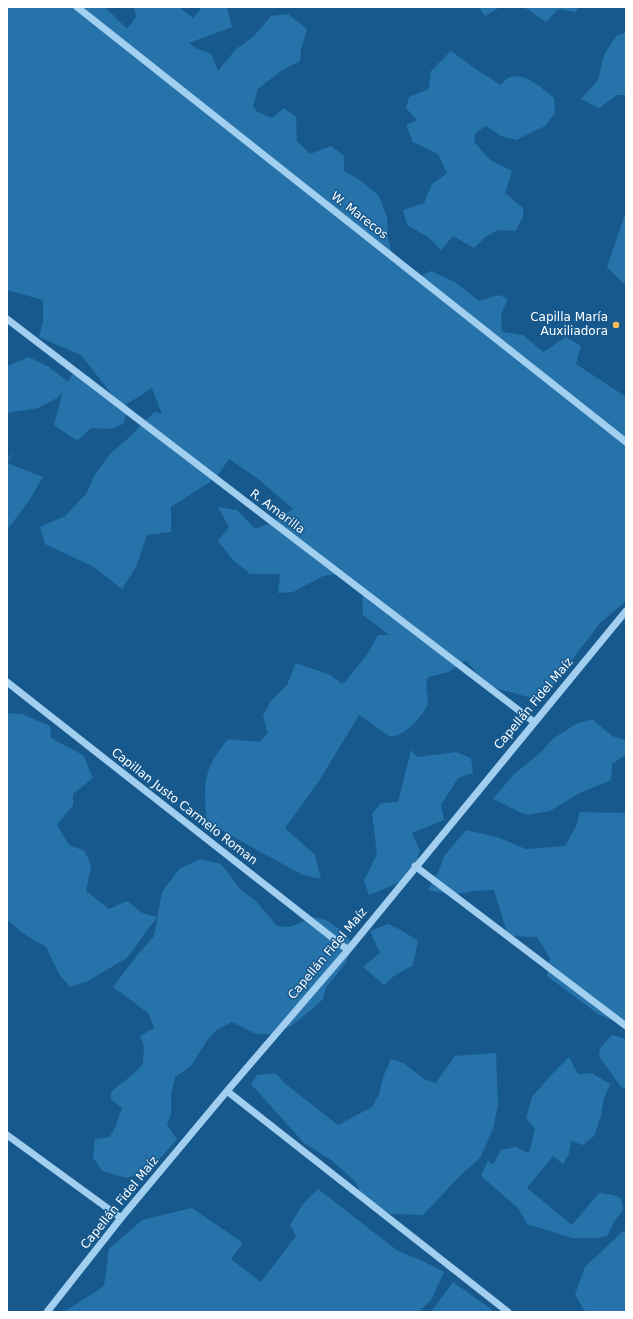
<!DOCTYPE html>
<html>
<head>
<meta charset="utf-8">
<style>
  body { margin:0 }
  #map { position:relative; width:633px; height:1319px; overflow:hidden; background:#17598d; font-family:"DejaVu Sans",sans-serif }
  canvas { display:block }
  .frame { position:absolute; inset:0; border:8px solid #fff; pointer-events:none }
</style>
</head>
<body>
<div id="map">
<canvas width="633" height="1319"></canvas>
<div class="frame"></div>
</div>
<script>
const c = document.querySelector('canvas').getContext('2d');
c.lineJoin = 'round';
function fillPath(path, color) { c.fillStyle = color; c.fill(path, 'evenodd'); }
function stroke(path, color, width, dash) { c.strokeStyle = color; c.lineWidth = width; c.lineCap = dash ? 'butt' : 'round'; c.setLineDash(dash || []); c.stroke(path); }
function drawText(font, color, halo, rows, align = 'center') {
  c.font = font + ' "DejaVu Sans",sans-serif'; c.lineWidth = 3; c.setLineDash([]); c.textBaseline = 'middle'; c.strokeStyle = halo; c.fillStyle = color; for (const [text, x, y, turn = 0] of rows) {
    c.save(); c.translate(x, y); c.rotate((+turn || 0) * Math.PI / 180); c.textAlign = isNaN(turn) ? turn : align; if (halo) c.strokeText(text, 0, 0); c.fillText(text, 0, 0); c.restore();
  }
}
const green = new Path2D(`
  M 7,7 L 105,7 L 127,29 L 136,17 L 134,7 L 179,7 L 193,18 L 202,7 L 227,7 L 232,27 L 189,43 L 197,49 L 211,53 L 218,71 L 236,49 L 253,37 L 271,16 L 288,14 L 307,29 L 301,50 L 300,61 L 281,71 L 258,89 L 253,106 L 257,112 L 272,118 L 284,108 L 296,117 L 297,141 L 310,154 L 331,146 L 344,156 L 344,171 L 360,180 L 379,196 L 387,217 L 388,238 L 393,257 L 418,277 L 431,271 L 455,282 L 479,301 L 499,295 L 508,299 L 501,314 L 502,332 L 523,335 L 543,352 L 566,337 L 581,346 L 576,364 L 626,397 L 626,601 L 600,623 L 553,685 L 532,698 L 487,686 L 466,660 L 449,672 L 428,677 C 424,690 428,691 428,702 C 427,713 402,739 390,736 C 385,734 366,719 359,715 L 319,781 L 285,828 L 315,855 L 321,879 L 303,875 L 246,844 L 207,821 C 203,783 203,770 228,739 L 259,742 L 268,733 L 263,716 L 271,701 L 287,685 L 296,663 L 330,675 L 341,683 L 344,683 L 367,655 L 378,635 L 389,635 L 363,615 L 362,590 L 340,574 L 323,576 L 293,592 L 278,593 L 280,574 L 250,574 L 233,560 L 218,541 L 229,527 L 218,507 L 237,510 L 255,529 L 273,522 L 293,509 L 257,478 L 229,459 L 216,478 L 171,507 L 171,532 L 147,535 L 136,567 L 122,589 L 94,567 L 45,544 L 40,527 L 65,516 L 86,494 L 95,474 L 111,453 L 132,435 L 143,422 L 155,412 L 162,414 L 152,388 L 124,406 L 128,411 L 123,424 L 111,429 L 91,428 L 78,440 L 73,438 L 54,425 L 63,390 L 59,397 L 38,408 L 7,413 L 7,366 L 29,357 L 49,367 L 68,382 L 72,374 L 89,376 L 103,392 L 114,397 L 81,355 L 39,337 L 43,321 L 43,300 L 7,290 Z
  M 478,7 L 500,7 L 485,16 Z
  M 524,7 L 579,7 L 576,12 L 558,9 L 546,22 Z
  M 626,32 L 626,95 L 617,95 L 599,108 L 581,99 L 598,80 L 604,55 L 616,36 Z
  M 451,51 L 480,72 L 501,85 C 503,83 505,79 508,78 C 525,71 541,88 554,98 L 555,113 L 545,126 L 516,140 L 501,136 L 486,126 L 475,133 L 474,142 L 490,160 L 512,171 L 505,193 L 523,208 L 523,217 L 516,231 L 499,230 L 485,237 L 474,248 L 453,236 L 441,250 L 428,237 L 407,225 L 403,210 L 424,203 L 432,184 L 447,173 L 438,154 L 413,142 L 406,125 L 417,120 L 406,108 L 409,97 L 429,89 L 431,71 Z
  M 626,215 L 626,286 L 607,267 L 624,217 Z
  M 14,450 L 7,463 L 43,477 L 28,502 L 7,530 L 7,459 Z
  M 7,713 L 22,714 L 50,726 L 51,738 L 83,755 L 93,778 L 73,794 L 73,805 L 57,825 L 69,845 L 85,851 L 91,866 L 86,891 L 109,909 L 127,901 L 142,913 L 157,917 L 127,958 L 86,982 L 70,987 L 59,974 L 46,947 L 24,934 L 7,920 Z
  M 592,719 L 612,736 L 626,740 L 626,756 L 624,756 L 612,764 L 611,780 L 578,794 L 550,811 L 526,815 L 493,799 L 513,775 L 539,754 L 554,738 L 576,724 Z
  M 411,750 L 417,757 L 456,752 L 471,758 L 473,773 L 458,778 L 441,805 L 444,820 L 412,833 L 420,850 L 413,877 L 369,895 L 364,881 L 377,854 L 372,814 L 381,803 L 398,802 Z
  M 580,812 L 626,813 L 626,1026 L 598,1014 L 547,976 L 550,958 L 537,937 L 508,936 L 494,890 L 474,891 L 454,895 L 428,890 L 438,872 L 445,855 L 466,830 L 497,837 L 526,849 L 565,846 L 576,826 Z
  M 200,859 L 221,864 L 241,890 L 256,901 L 277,926 L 290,927 L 314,917 L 326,920 L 342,931 L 351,942 L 350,950 L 346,963 L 326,987 L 323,999 L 310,1011 L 291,1026 L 271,1034 L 256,1034 L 232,1022 L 217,1030 L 208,1039 L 191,1066 L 175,1077 L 171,1095 L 171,1114 L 167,1125 L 177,1139 L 150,1170 L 126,1178 L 102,1171 L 93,1157 L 95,1139 L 110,1137 L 116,1125 L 122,1108 L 111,1099 L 110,1095 L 113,1090 L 131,1076 L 143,1064 L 144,1047 L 140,1036 L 154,1028 L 148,1013 L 113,987 L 135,958 L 154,936 L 162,892 L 179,869 Z
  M 388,924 L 401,930 L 418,941 L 413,965 L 394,976 L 384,985 L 363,967 L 380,953 L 370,931 Z
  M 612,1035 L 626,1039 L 626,1089 L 621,1087 L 599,1056 L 600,1048 Z
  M 496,1053 L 498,1105 L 493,1129 L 480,1158 L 459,1177 L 423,1215 L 391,1214 L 362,1197 L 356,1182 L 331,1160 L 304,1143 L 251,1084 L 257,1075 L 275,1073 L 288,1086 L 338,1125 L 372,1107 L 380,1092 L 383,1077 L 391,1059 L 403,1063 L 426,1080 L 436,1083 L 455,1056 Z
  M 569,1057 L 578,1074 L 592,1073 L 610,1084 L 604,1098 L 601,1116 L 594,1136 L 583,1145 L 571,1141 L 569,1154 L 563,1164 L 553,1156 L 527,1188 L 572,1225 L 599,1193 L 613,1195 L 621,1198 L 623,1210 L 614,1222 L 607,1236 L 597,1238 L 572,1238 L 527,1224 L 518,1208 L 481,1176 L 488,1160 L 493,1165 L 501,1150 L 516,1147 L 529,1153 L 535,1129 L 526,1118 L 532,1097 L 549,1077 Z
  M 318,1189 L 398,1251 L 423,1261 L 444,1272 L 431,1300 L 419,1312 L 64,1312 L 104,1286 L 109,1249 L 142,1220 L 192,1208 L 243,1243 L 231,1259 L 261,1282 L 296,1236 L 290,1225 L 303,1204 Z
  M 626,1230 L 626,1312 L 587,1312 L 583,1309 L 575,1294 L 585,1267 L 622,1232 Z
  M 453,1282 L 491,1309 L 493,1312 L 431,1312 Z`);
const minor = new Path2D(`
  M 77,7 L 626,442
  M 7,319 L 534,722
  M 7,682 L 348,950
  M 415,866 L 626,1026
  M 227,1091 L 508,1312
  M 7,1135 L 121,1218
  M 47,1312 L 121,1218 L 227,1091 L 348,950 L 626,611`);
const markers = [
  [616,325,4,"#ffbd60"]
];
const streetNames = [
  ["W. Marecos",359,216,38],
  ["R. Amarilla",277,512,37],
  ["Capellán Fidel Maíz",534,704,-50],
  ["Capillan Justo Carmelo Roman",184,807,38],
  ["Capellán Fidel Maíz",328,954,-50],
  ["Capellán Fidel Maíz",120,1203,-51]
];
const poiNames = [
  ["Capilla María",608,318],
  ["Auxiliadora",608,332]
];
fillPath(green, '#2672aa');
stroke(minor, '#a2cfef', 7);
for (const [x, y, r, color] of markers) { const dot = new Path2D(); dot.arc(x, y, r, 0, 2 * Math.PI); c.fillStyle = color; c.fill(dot); stroke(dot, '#17598d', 1.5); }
drawText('12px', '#fff', '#17598d', streetNames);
drawText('12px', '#fff', '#17598d', poiNames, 'right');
</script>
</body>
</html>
